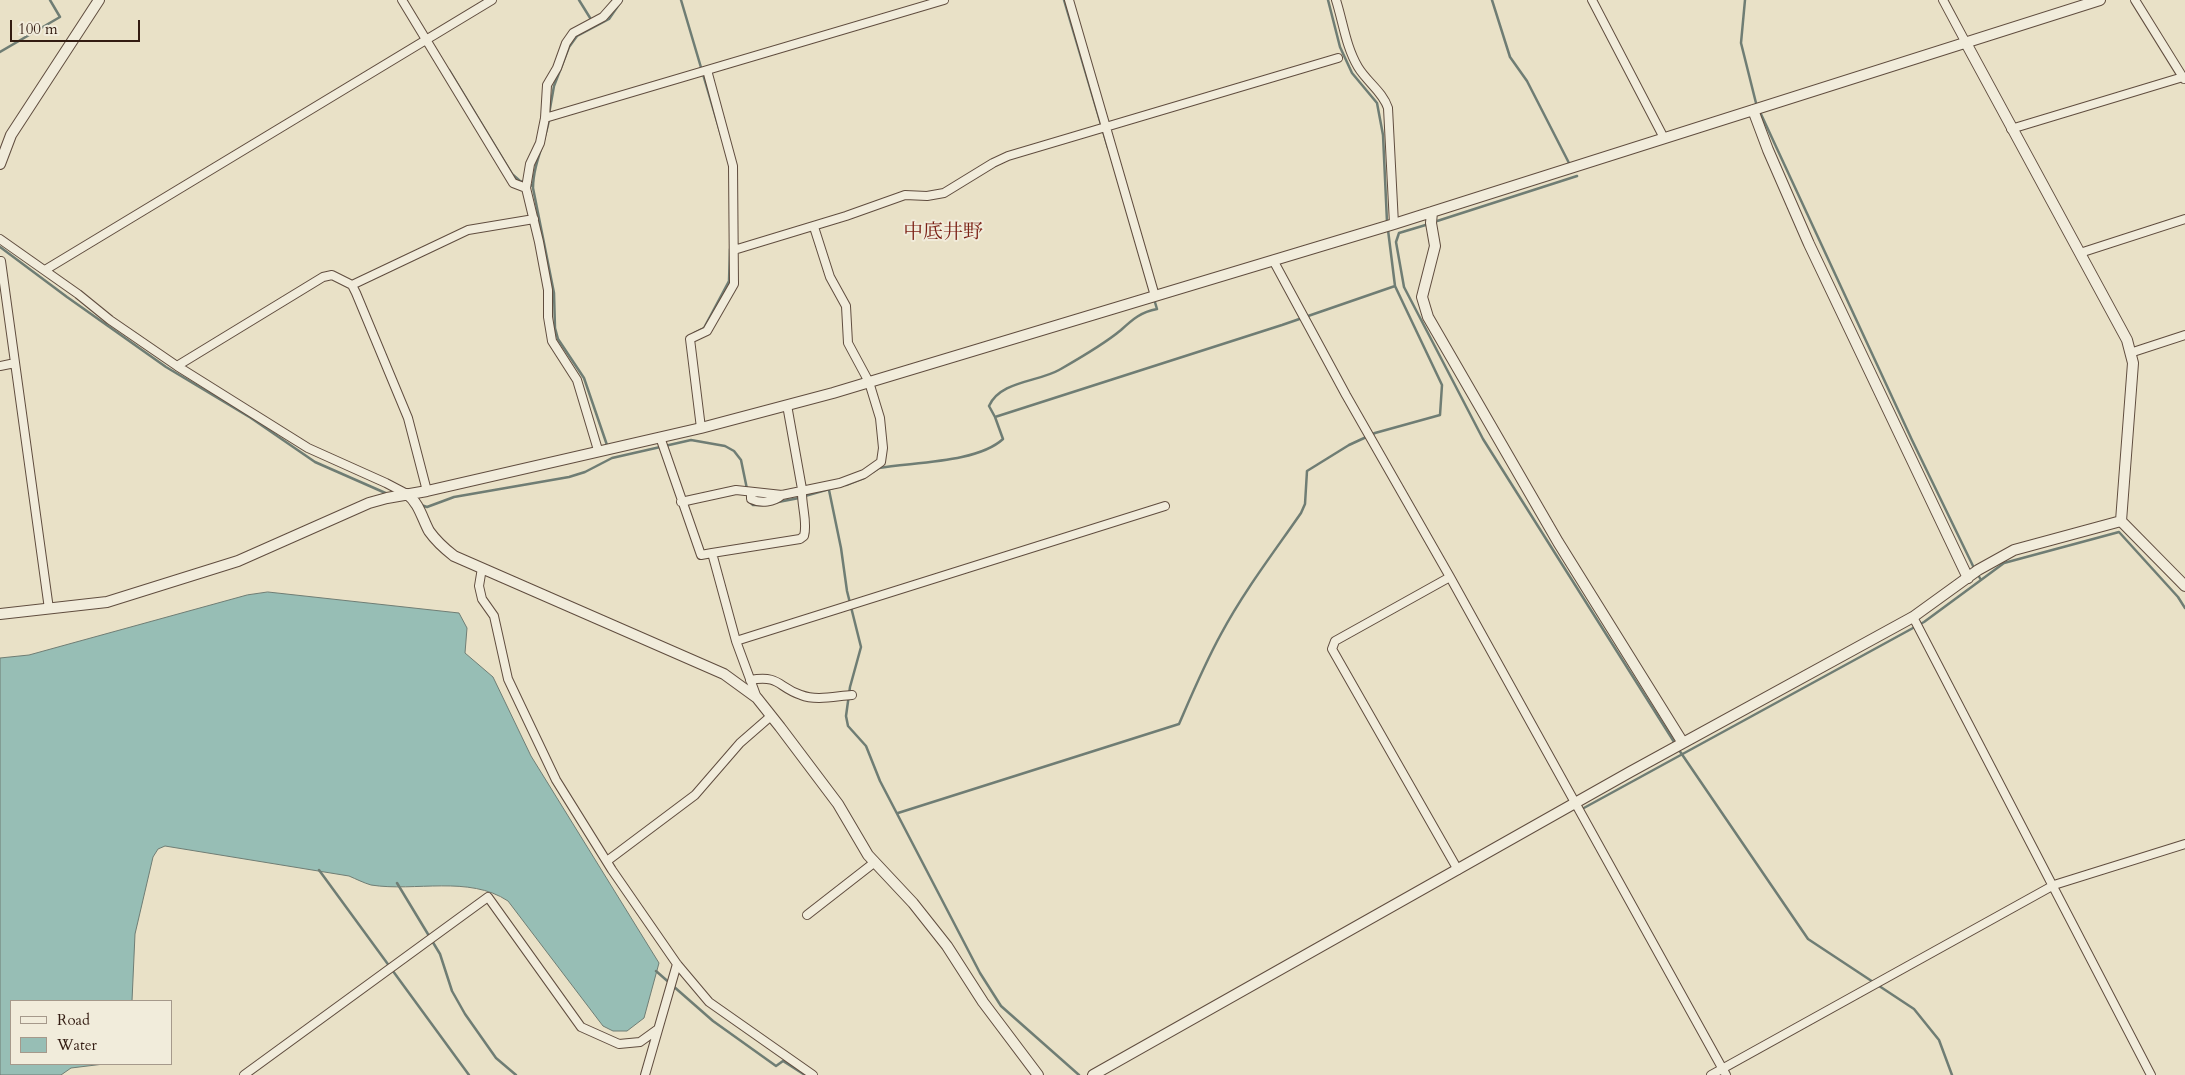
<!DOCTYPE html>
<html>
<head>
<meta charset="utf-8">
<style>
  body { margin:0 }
  #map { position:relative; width:2185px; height:1075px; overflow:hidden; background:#e9e1c7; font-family:Cardo,serif }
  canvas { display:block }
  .legend { position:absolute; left:10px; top:1000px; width:162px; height:65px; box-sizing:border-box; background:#f1ecdb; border:1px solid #a5998b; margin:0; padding:6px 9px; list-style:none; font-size:15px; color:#331c12 }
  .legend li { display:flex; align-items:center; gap:10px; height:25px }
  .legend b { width:25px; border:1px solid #a5998b }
  .scale { position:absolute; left:10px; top:20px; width:130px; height:22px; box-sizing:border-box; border:2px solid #331c12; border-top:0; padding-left:6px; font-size:15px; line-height:18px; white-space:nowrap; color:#331c12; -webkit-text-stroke:4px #f1ecdb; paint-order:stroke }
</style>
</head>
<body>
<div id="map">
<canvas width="2185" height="1075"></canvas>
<ul class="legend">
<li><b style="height:6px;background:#f1ecdb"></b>Road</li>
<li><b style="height:14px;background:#97beb5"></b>Water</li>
</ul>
<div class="scale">100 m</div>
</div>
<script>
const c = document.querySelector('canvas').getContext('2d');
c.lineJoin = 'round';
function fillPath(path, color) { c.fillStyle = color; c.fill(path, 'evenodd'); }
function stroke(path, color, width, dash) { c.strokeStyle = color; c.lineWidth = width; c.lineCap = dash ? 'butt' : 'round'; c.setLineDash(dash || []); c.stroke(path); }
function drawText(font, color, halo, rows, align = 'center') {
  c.font = font + ' Cardo,"Noto Serif JP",serif'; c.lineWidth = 4; c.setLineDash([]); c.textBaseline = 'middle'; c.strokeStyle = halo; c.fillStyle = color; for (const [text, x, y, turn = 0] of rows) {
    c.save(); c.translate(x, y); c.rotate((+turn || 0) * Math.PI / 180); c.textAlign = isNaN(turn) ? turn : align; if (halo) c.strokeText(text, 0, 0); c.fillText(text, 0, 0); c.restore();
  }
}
const water = new Path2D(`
  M 268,592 L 459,613 L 467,628 L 465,653 L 493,677 L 531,756 L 659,963 L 644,1018 L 627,1031 L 613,1031 L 603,1026 L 508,901 C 469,875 415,892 371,885 C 364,883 356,879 349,876 L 165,846 L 158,849 L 153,857 L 135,934 L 132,1001 L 11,1001 L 11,1064 L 104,1064 L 71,1068 L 61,1075 L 0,1075 L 0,658 L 29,655 L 247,595 Z`);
const stream = new Path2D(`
  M 579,0 L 592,21
  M 681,0 L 721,135
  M 1064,0 L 1108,148
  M 1328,0 L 1340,47 L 1352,73 L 1377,103 L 1383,135 L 1387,222
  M 1492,0 L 1510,57 L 1527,81 L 1570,165
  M 1745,0 L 1741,43 L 1757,107
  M 0,52 L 60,17 L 50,0
  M 449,70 L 512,174 L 520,181 L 533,186
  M 1760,112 L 1912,440 L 1974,568
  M 549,114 L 554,86 L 569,47 L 577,36 L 609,19 L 622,0
  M 549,120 C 545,142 533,165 533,188 L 554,293 L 555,328 L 558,339 L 584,378 L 608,448
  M 1434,222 L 1577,176
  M 1429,224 L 1399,233 L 1396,242 L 1404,287 L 1483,439 L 1676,745
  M 0,247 L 67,297 L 166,367 L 251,418 L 315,462 L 390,495
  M 694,333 L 704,328 L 729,281 L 730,249
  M 995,417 L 989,406 C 1000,381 1038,382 1059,370 C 1080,358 1103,345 1121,330 C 1133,319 1141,312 1157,309 L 1154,299
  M 873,472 L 879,468 C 913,462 977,463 1003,439 L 995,417 L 1282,325 L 1395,286
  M 846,485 L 864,478
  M 829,490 L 841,548 L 847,591 L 861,647 L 850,687 L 846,716 L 848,726 L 866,746 L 880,781 L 980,973 L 1001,1006 L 1079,1075
  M 805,496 L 840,486
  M 750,502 L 753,505 L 763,505
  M 773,503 L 799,498
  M 421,505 L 427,507 L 454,497 L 569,477 L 585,472 L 612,458 L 691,440 L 725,446 L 734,451 L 741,460 L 747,489
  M 1977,573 L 1981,580 L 2004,563 L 2119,532 L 2178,597 L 2185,608
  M 1679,750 L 1808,939 L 1914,1009 L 1939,1040 L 1952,1075
  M 1582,809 L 1924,622 L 1981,580
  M 898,813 L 1179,724 C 1192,694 1205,663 1221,634 C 1244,591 1274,552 1301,513 L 1305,504 L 1307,471 L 1349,445 L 1375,433 L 1440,415 L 1442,385 L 1395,286 L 1388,230
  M 319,870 L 469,1075
  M 397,883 L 440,954 L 452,991 L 465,1014 L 496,1058 L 516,1075
  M 656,971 L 713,1021 L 776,1066 L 783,1061 L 805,1075`);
const minor = new Path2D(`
  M 402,0 L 513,183 L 526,188
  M 1069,0 L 1155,296
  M 1336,0 C 1343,22 1346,47 1358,67 C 1367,82 1383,92 1388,108 L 1394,224
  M 1592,0 L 1664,138
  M 1943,0 L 1966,43
  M 2135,0 L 2184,79
  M 545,118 L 944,0
  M 2011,129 L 2183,77
  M 0,239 L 78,294 L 110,320 L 177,366 L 308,448 L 386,483 L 407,494
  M 734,250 L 846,216 L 905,195 L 927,196 L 944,193 L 993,163 L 1008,156 L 1338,58
  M 2080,253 L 2185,219
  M 1273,260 L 1346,395 L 1450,577 L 1726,1075
  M 1,261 L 49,609
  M 45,270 L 492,0
  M 352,285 L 468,230 L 534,219
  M 2130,353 L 2185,335
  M 0,366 L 15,363
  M 177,366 L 323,277 L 332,275 L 352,285 L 356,293 L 408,418 L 427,491
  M 701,428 L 690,339 L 707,331 L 734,284 L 733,166 L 707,70
  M 660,437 L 701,555 L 712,553 L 736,641 L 757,698
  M 598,450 L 577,380 L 552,341 L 548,317 L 548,290 L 539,242 L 526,188 L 530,164 L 540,143 L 545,118 L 547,85 L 557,68 L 566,43 L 573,33 L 603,17 L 618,0
  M 751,493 L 751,499 C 761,504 774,502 782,495
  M 681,502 L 736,490 L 782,495 L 840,483 L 864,474 L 881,462 L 883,448 L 880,418 L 869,382 L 848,343 L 846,306 L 830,277 L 814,227
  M 712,553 L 800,539 L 804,536 C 808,522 801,505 802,489 L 787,405
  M 482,568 L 479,586 L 482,599 L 494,616 L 508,679 L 556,780 L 612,870 L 677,964 L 709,1002 L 813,1075
  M 1450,577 L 1335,641 L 1332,649 L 1458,870
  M 1913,617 L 2151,1075
  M 736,641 L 1165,506
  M 750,680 C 781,675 777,687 801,695 C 816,701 836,696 852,695
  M 607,861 L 695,795 L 740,743 L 771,716
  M 807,915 L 875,862
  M 244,1075 L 488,897 L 581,1027 L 619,1044 L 640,1042 L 658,1029
  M 645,1075 L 677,964
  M 1711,1075 L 2054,885 L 2185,844`);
const tertiary = new Path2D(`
  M 1966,43 L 2127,340 L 2133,363 L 2121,521
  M 1753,110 L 1768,150 L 1809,244 L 1968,578
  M 0,164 L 11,135 L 99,0
  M 1432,212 L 1431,223 L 1435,246 L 1422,297 L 1428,317 L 1558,542 L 1683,743
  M 407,494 C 419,503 422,518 429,531 C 436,541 445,549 454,556 L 724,674 L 757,698 L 780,727 L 838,804 L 868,855 L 913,903 L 947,946 L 983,1002 L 1038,1075
  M 0,614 L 107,602 L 238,561 L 369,503 L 387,498 L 427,491 L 701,428 L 833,393 L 1394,224 L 2100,0
  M 1093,1075 L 1630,772 L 1913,617 L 1978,570 L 2014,550 L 2121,521 L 2185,586`);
const quarterNames = [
  ["中底井野",943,233]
];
fillPath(water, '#97beb5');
stroke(water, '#6f7d74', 1);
stroke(stream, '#6f7d74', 2.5);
stroke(minor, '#604d3f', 10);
stroke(tertiary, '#604d3f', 12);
stroke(minor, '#f1ecdb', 8);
stroke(tertiary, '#f1ecdb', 10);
drawText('20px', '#7a1f14', '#f1ecdb', quarterNames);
</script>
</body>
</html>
